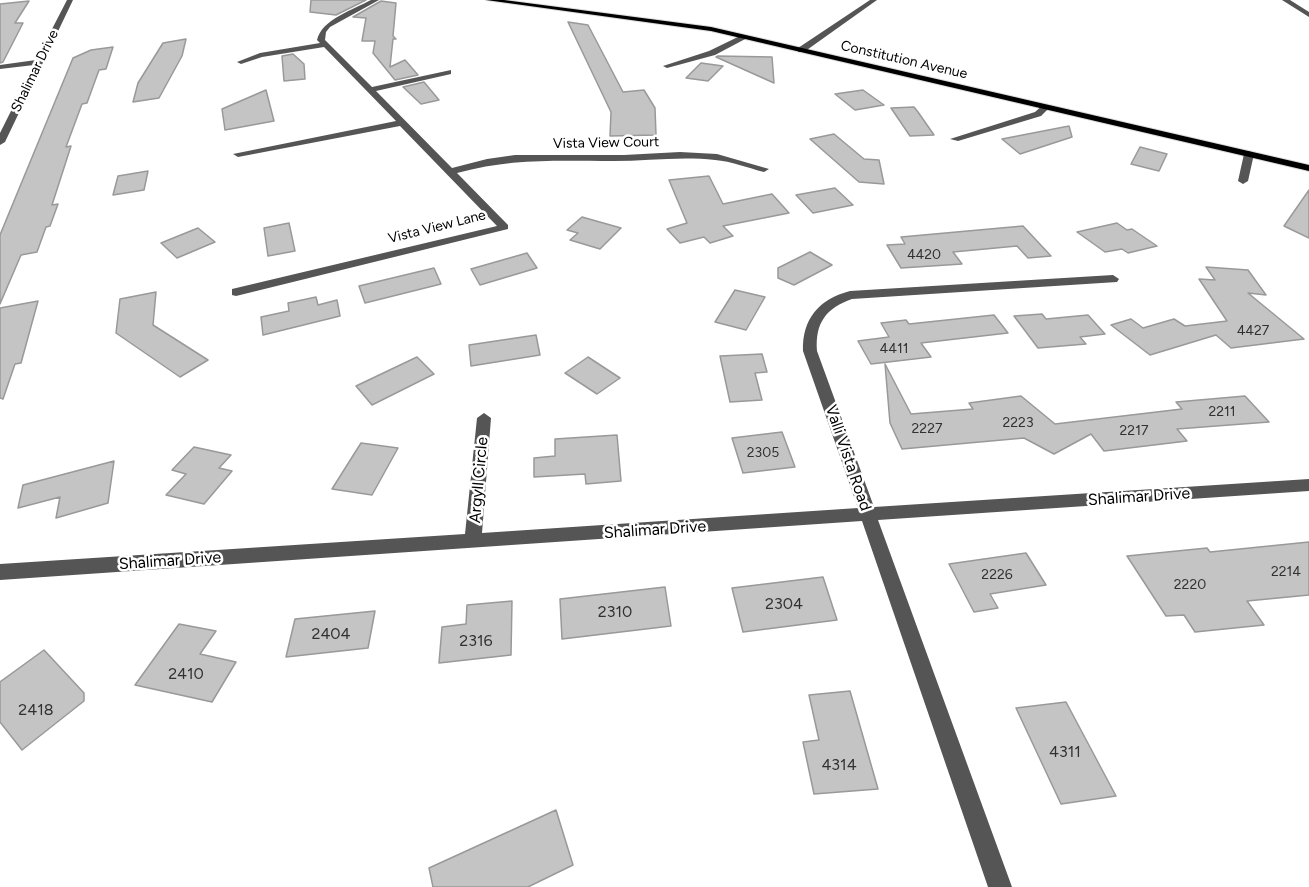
<!DOCTYPE html>
<html>
<head>
<meta charset="utf-8">
<style>
  body { margin:0 }
  canvas { display:block; background:#fff }
</style>
</head>
<body>
<canvas width="1309" height="887"></canvas>
<script>
const c = document.querySelector('canvas').getContext('2d');
c.lineJoin = 'round';
function fillPath(path, color) { c.fillStyle = color; c.fill(path, 'evenodd'); }
function stroke(path, color, width, dash) { c.strokeStyle = color; c.lineWidth = width; c.lineCap = dash ? 'butt' : 'round'; c.setLineDash(dash || []); c.stroke(path); }
function drawText(font, color, halo, rows, align = 'center') {
  c.font = font + ' Figtree,sans-serif'; c.lineWidth = 5; c.setLineDash([]); c.textBaseline = 'middle'; c.strokeStyle = halo; c.fillStyle = color; for (const [text, x, y, turn = 0] of rows) {
    c.save(); c.translate(x, y); c.rotate((+turn || 0) * Math.PI / 180); c.textAlign = isNaN(turn) ? turn : align; if (halo) c.strokeText(text, 0, 0); c.fillText(text, 0, 0); c.restore();
  }
}
const building = new Path2D(`
  M 311,0 L 366,0 L 336,15 L 310,12 Z
  M 29,1 L 15,23 L 23,23 L 3,62 L 0,63 L 0,4 Z
  M 381,1 L 396,3 L 393,36 L 396,39 L 393,39 L 390,67 L 405,60 L 418,75 L 395,80 L 373,53 L 375,41 L 362,41 L 366,18 L 353,17 Z
  M 568,22 L 588,25 L 623,92 L 644,90 L 655,108 L 656,135 L 610,136 L 611,112 Z
  M 186,39 L 182,56 L 159,98 L 133,102 L 138,83 L 163,43 Z
  M 113,47 L 106,69 L 99,70 L 87,103 L 82,104 L 66,147 L 71,146 L 52,205 L 58,204 L 50,226 L 46,227 L 37,252 L 21,255 L 0,304 L 0,235 L 73,58 L 91,50 Z
  M 293,54 L 304,64 L 305,79 L 284,81 L 282,56 Z
  M 718,56 L 772,57 L 774,83 L 716,57 Z
  M 701,63 L 723,66 L 708,81 L 686,78 Z
  M 424,82 L 439,100 L 421,104 L 403,87 Z
  M 266,90 L 274,121 L 225,130 L 222,109 Z
  M 863,90 L 884,105 L 855,110 L 835,94 Z
  M 914,107 L 918,112 L 934,135 L 910,136 L 891,108 Z
  M 1069,126 L 1072,137 L 1020,154 L 1002,139 Z
  M 834,134 L 864,159 L 879,160 L 884,184 L 859,182 L 810,139 Z
  M 1140,147 L 1167,154 L 1159,171 L 1131,164 Z
  M 148,171 L 144,190 L 113,195 L 118,176 Z
  M 709,176 L 723,204 L 772,194 L 789,213 L 723,226 L 733,236 L 710,243 L 704,237 L 680,243 L 667,229 L 687,223 L 669,180 Z
  M 835,188 L 853,205 L 813,213 L 796,195 Z
  M 1309,190 L 1309,238 L 1284,226 Z
  M 582,217 L 621,228 L 600,249 L 570,240 L 578,233 L 567,230 Z
  M 289,223 L 295,251 L 268,256 L 264,228 Z
  M 1117,223 L 1127,230 L 1132,229 L 1157,246 L 1128,253 L 1122,249 L 1105,252 L 1077,232 Z
  M 1023,226 L 1051,256 L 1028,258 L 1017,246 L 953,252 L 962,264 L 901,268 L 887,245 L 905,244 L 901,237 Z
  M 198,228 L 215,242 L 177,258 L 161,243 Z
  M 810,252 L 832,265 L 794,285 L 778,278 L 778,268 Z
  M 527,253 L 537,268 L 480,285 L 471,269 Z
  M 1206,267 L 1248,270 L 1266,295 L 1248,293 L 1304,339 L 1231,348 L 1216,335 L 1150,355 L 1111,325 L 1131,319 L 1143,328 L 1174,319 L 1185,326 L 1227,321 L 1199,279 L 1215,280 Z
  M 434,268 L 441,284 L 365,303 L 359,286 Z
  M 735,290 L 765,297 L 746,330 L 715,322 Z
  M 156,292 L 153,325 L 208,360 L 180,377 L 116,333 L 120,299 Z
  M 316,297 L 318,305 L 337,300 L 340,316 L 263,335 L 261,317 L 289,311 L 288,303 Z
  M 38,301 L 21,363 L 15,364 L 3,399 L 0,398 L 0,308 Z
  M 1042,314 L 1046,319 L 1088,315 L 1105,334 L 1080,337 L 1086,344 L 1038,348 L 1014,316 Z
  M 994,315 L 1008,333 L 921,343 L 931,357 L 871,364 L 858,341 L 889,337 L 881,323 L 906,320 L 909,324 Z
  M 536,335 L 540,355 L 471,366 L 469,345 Z
  M 762,354 L 767,372 L 755,373 L 762,400 L 730,402 L 720,356 Z
  M 417,357 L 434,374 L 372,405 L 356,386 Z
  M 588,357 L 620,378 L 597,394 L 565,373 Z
  M 885,364 L 911,414 L 973,409 L 969,403 L 1021,396 L 1055,424 L 1182,409 L 1176,402 L 1245,396 L 1269,422 L 1177,429 L 1187,441 L 1104,451 L 1091,434 L 1054,454 L 1024,438 L 902,449 L 890,423 Z
  M 782,432 L 795,467 L 743,473 L 732,438 Z
  M 617,435 L 621,481 L 586,484 L 585,474 L 534,477 L 534,458 L 555,456 L 555,439 Z
  M 361,443 L 398,448 L 372,495 L 332,489 Z
  M 194,447 L 231,455 L 219,468 L 232,471 L 204,504 L 166,495 L 186,474 L 172,470 Z
  M 114,461 L 108,503 L 56,518 L 60,497 L 18,508 L 23,485 Z
  M 1309,542 L 1309,595 L 1247,601 L 1264,625 L 1195,632 L 1184,615 L 1166,616 L 1127,556 L 1207,548 L 1210,552 Z
  M 1026,553 L 1046,585 L 990,594 L 998,608 L 974,612 L 949,564 Z
  M 823,577 L 837,620 L 743,632 L 732,588 Z
  M 665,587 L 671,626 L 562,639 L 560,599 Z
  M 512,601 L 511,655 L 439,663 L 442,627 L 466,624 L 467,605 Z
  M 375,611 L 368,648 L 286,657 L 295,619 Z
  M 179,624 L 216,631 L 200,654 L 236,662 L 212,702 L 135,685 Z
  M 44,650 L 84,693 L 84,701 L 22,750 L 0,722 L 0,682 Z
  M 850,691 L 878,789 L 814,794 L 803,742 L 819,740 L 809,695 Z
  M 1066,702 L 1116,796 L 1061,804 L 1016,708 Z
  M 556,810 L 573,865 L 528,887 L 433,887 L 429,868 Z`);
const minor = new Path2D(`
  M 67,0 L 73,0 L 5,142 L 0,145 L 0,133 L 34,65 L 0,69 L 0,65 L 36,60 Z
  M 371,0 L 379,0 L 330,27 L 326,32 L 325,40 L 372,87 L 451,70 L 451,74 L 376,91 L 452,168 L 487,159 L 515,155 L 624,155 L 680,152 L 717,154 L 769,169 L 764,172 C 748,168 731,161 715,160 C 681,156 647,161 613,161 C 557,161 512,158 457,173 L 508,225 L 508,229 L 236,296 L 232,295 L 232,289 L 497,226 L 400,126 L 238,157 L 233,154 L 396,121 L 324,47 L 262,57 L 241,64 L 237,62 L 260,53 L 320,43 L 317,40 C 322,19 353,10 371,0 Z
  M 870,0 L 877,0 L 804,52 L 798,52 L 798,48 Z
  M 1282,0 L 1290,0 L 1309,12 L 1309,17 Z
  M 742,35 L 749,37 L 715,55 L 667,68 L 663,66 L 709,51 Z
  M 1043,105 L 1050,107 L 1041,116 L 958,141 L 950,139 L 1035,112 Z
  M 1249,151 L 1254,154 L 1248,181 L 1243,184 L 1238,181 L 1244,154 Z
  M 1113,275 L 1119,279 L 1117,282 L 852,299 C 826,308 815,323 817,351 L 874,507 L 1309,479 L 1309,491 L 878,520 L 1012,887 L 988,887 L 862,521 L 0,580 L 0,564 L 465,534 L 477,418 L 484,413 L 491,418 L 482,533 L 858,508 L 803,351 C 802,319 819,299 850,291 Z`);
const major = new Path2D(`
  M 486,0 L 504,0 L 711,27 L 1309,165 L 1309,171 L 711,31 Z`);
const farStreetnames = [
  ["Constitution Avenue",904,60,13],
  ["Shalimar Drive",35,71,-64],
  ["Vista View Court",606,143,-1],
  ["Vista View Lane",437,227,-14]
];
const numberNames = [
  ["4420",924,255],
  ["4427",1253,331],
  ["4411",894,349],
  ["2211",1222,412],
  ["2223",1018,423],
  ["2227",927,429],
  ["2217",1134,431],
  ["2305",763,453],
  ["2214",1286,572],
  ["2226",997,575],
  ["2220",1190,585]
];
const streetNames = [
  ["Valli Vista Road",848,458,71],
  ["Argyll Circle",479,480,-85],
  ["Shalimar Drive",1139,497,-4],
  ["Shalimar Drive",655,530,-4],
  ["Shalimar Drive",170,561,-4]
];
const nearNumbernames = [
  ["2304",784,604],
  ["2310",615,612],
  ["2404",331,634],
  ["2316",476,641],
  ["2410",186,674],
  ["2418",36,710],
  ["4311",1065,752],
  ["4314",839,765]
];
fillPath(building, '#c4c4c4');
stroke(building, '#999', 1.5);
stroke(major, '#dbdbdb', 2);
fillPath(minor, '#555');
fillPath(major, '#000');
drawText('14px', '#000', '#fff', farStreetnames);
drawText('14px', '#313131', null, numberNames);
drawText('16px', '#000', '#fff', streetNames);
drawText('16px', '#313131', null, nearNumbernames);
</script>
</body>
</html>
